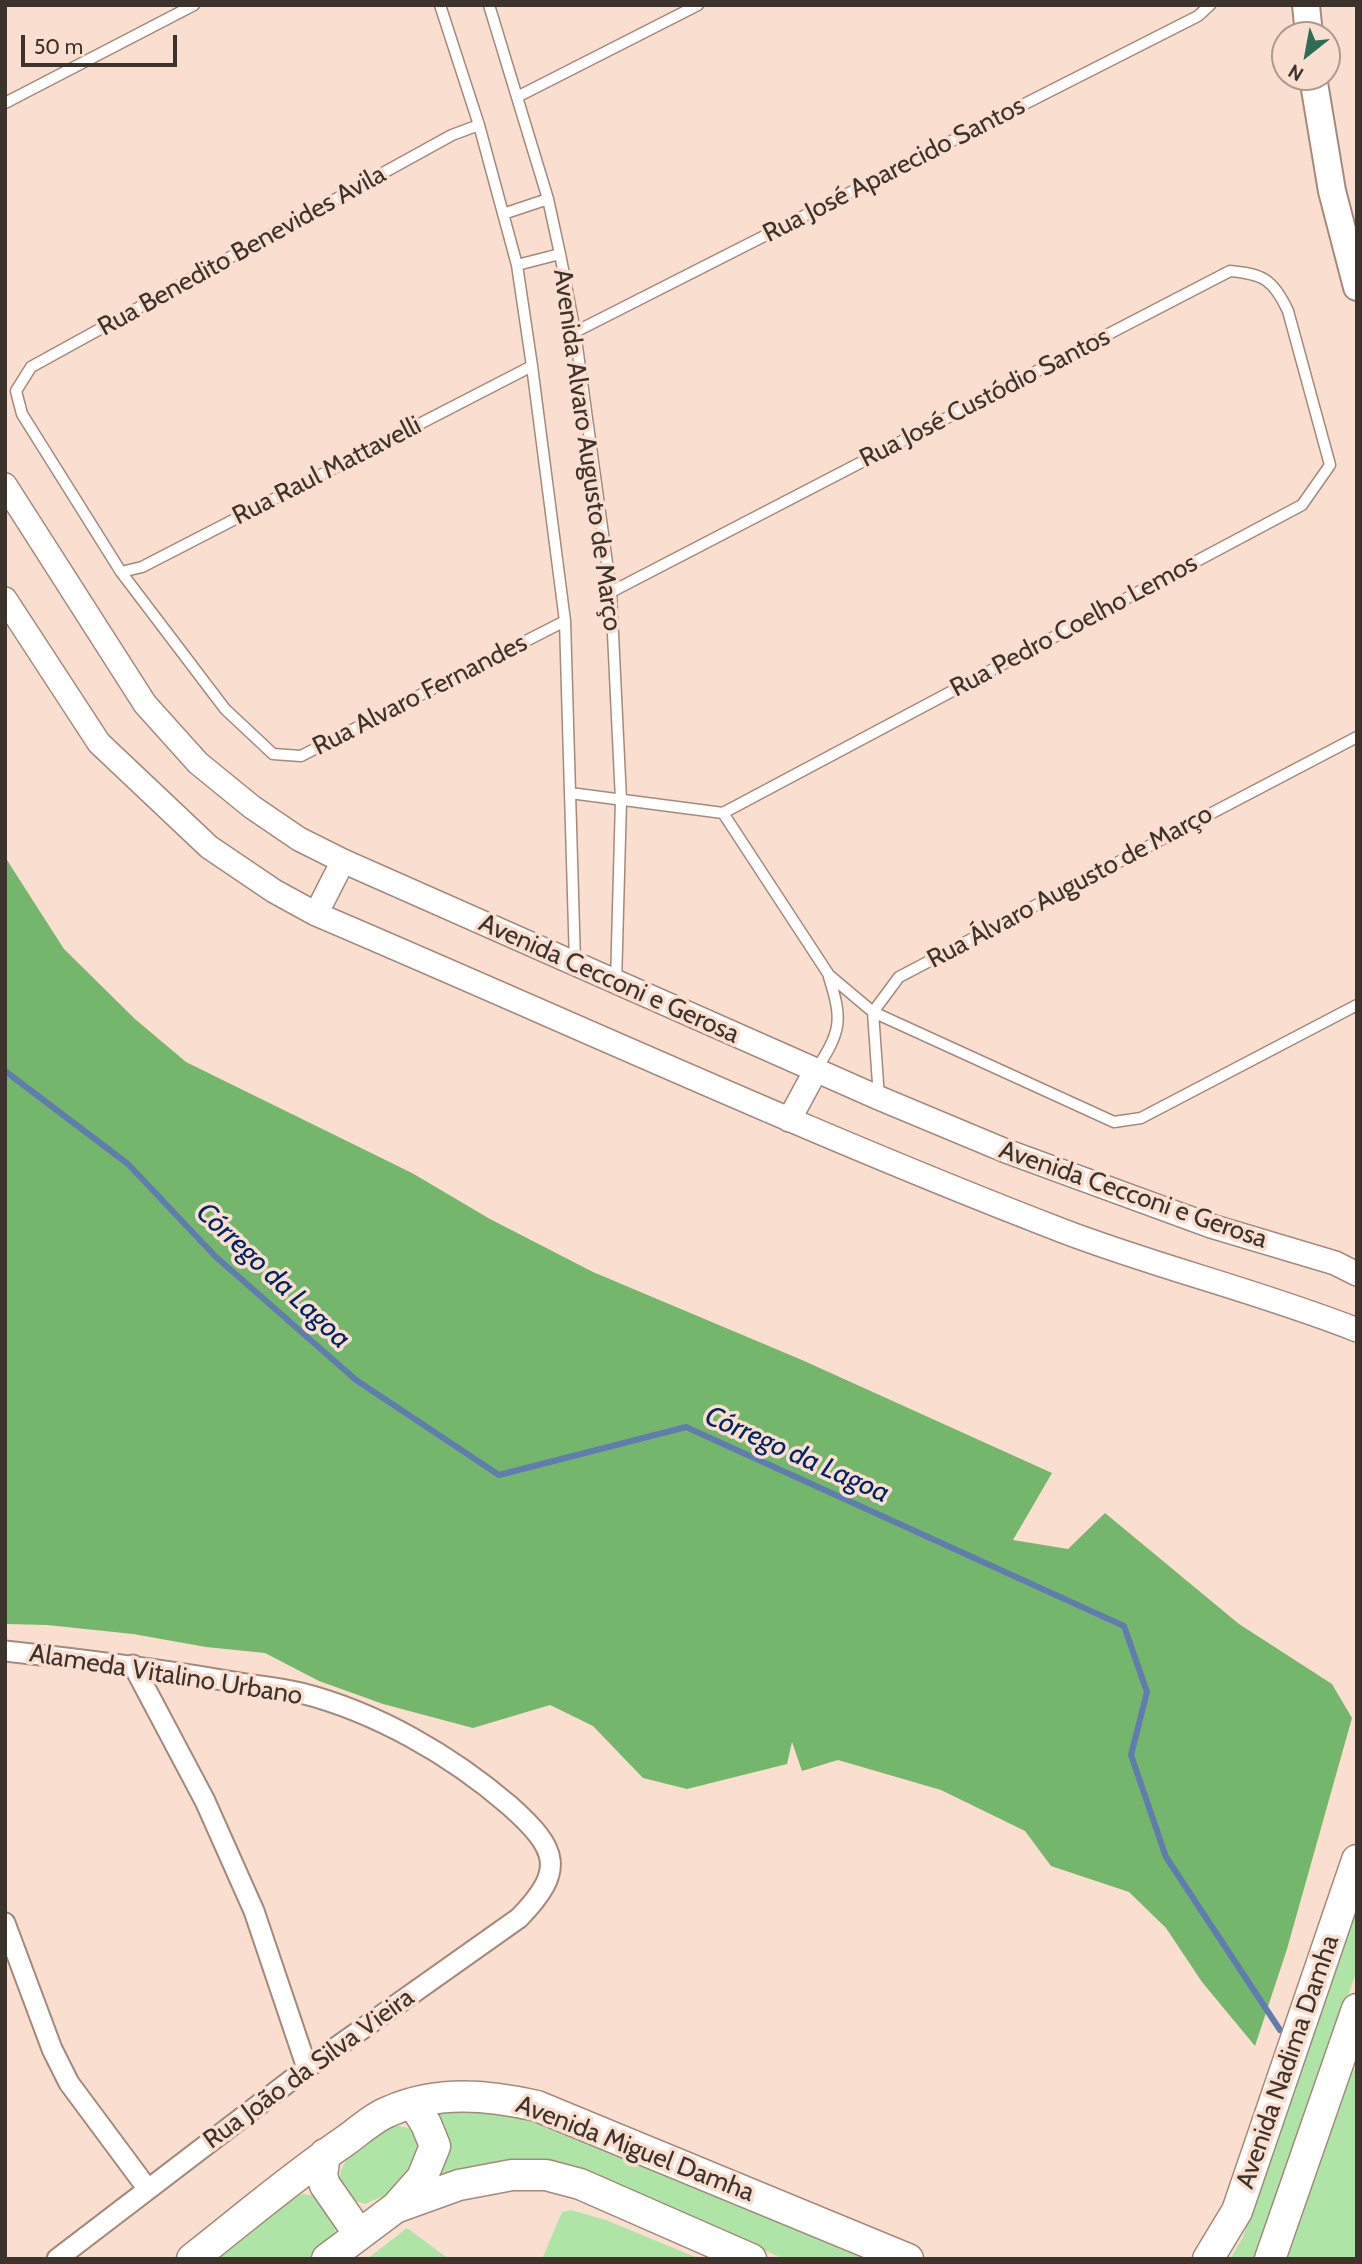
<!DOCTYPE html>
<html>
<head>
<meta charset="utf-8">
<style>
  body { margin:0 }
  #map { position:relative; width:1362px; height:2264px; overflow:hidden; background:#fadfd0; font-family:Cabin,sans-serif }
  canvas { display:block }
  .frame { position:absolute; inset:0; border:7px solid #3d332d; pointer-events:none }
  .north { position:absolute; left:1271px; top:21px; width:70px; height:70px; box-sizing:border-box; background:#fadfd0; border:2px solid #ae9a8f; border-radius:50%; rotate:211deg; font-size:19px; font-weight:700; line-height:28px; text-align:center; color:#3d332d }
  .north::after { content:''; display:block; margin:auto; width:24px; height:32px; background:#2d6c59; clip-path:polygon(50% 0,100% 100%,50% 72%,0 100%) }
  .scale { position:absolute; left:21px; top:35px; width:156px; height:32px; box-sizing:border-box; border:4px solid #3d332d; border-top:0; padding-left:9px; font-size:21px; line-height:24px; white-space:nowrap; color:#3d332d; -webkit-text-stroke:5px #fadfd0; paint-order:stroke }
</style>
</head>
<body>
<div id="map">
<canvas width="1362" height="2264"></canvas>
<div class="frame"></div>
<div class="north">N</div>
<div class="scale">50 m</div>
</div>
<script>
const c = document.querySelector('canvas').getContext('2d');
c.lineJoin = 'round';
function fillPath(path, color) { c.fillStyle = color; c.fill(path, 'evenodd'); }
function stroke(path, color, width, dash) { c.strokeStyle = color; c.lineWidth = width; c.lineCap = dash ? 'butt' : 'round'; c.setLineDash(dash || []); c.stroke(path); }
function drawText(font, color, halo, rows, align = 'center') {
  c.font = font + ' Cabin,sans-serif'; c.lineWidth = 7; c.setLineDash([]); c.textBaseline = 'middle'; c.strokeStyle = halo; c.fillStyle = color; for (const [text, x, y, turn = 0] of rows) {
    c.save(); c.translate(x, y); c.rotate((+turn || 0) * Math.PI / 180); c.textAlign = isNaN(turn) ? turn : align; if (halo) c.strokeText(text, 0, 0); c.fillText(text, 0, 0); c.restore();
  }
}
const green = new Path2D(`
  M 1357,1907 L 1357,1970 L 1258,2259 L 1230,2259 L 1243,2237 Z
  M 1353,2068 L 1357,2072 L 1357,2259 L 1285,2259 Z
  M 467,2106 L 513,2111 L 869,2259 L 785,2259 L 580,2174 L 511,2162 L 441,2174 C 450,2151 447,2133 435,2112 Z
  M 395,2125 L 413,2129 L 428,2149 L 388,2194 L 365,2204 L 350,2199 L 339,2179 C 342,2154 372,2133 395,2125 Z
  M 304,2194 L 320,2197 L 337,2226 L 330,2243 L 309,2259 L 214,2259 L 296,2196 Z
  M 571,2210 L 606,2220 L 700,2259 L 542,2259 L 562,2212 Z
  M 407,2228 L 449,2259 L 367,2259 Z`);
const forest = new Path2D(`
  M 5,857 L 64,949 L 135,1019 L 186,1062 L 412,1173 L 490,1219 L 593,1272 L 802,1360 L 1052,1473 L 1013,1540 L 1068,1549 L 1105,1513 L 1239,1624 L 1332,1684 L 1352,1718 L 1287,1949 L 1255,2046 L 1202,1982 L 1166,1928 L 1129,1892 L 1051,1866 L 1025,1831 L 941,1790 L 838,1760 L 802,1771 L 792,1742 L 787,1764 L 687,1789 L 643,1778 L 593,1726 L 550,1705 L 473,1728 L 383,1704 L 319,1681 L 265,1653 L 206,1647 L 133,1634 L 47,1625 L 5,1624 Z`);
const stream = new Path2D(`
  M 5,1071 L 128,1164 L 215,1256 L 356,1380 L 499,1475 L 686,1427 L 1124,1626 L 1147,1692 L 1131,1755 L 1166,1857 L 1280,2030`);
const service = new Path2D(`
  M 440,5 L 479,125 L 517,265 L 532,366 L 565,621 L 575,963
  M 489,5 L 548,199 L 560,254 L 575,332 L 611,592 L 621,800 L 616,983
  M 517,97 L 698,5
  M 5,103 L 194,5
  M 479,125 L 452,135 L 31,367 L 16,391 L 22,414 L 121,572 L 225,709 L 273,754 L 301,756 L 565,621
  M 503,214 L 548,199
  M 517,265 L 560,254
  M 575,332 L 1198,16 L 1210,5
  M 121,572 L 142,567 L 532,366
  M 611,592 L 1230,271 C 1263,274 1273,279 1288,311 L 1330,465 L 1302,505 L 723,813
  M 570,793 L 723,813 L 829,975 L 873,1012 L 1114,1122 L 1141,1118 L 1357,1005
  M 816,1070 C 841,1031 843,1021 829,977
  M 879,1098 L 873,1012 L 899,977 L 1357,737`);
const minor = new Path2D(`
  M 5,1651 C 78,1659 150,1668 222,1680 C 248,1685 275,1687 301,1693 C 376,1712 451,1755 510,1806 C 558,1849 566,1870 519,1918 L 307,2068 L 57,2259
  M 133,1665 L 205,1801 L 254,1911 L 307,2068
  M 5,1923 L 52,2049 L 69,2083 L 147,2188`);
const tertiary = new Path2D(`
  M 5,485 L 145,704 L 198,763 L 252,807 L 299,839 L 343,861 L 879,1098 L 1006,1151 L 1211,1226 L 1335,1263 L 1357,1274
  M 5,599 L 99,743 L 209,847 L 274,891 L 316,914 C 565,1020 811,1134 1063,1231 C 1160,1268 1261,1292 1357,1330
  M 316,914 L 343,861
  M 789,1120 L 816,1070`);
const secondary = new Path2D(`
  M 1306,5 L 1309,35
  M 1313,77 L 1332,191 L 1357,287`);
const primary = new Path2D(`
  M 325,2154 L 322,2176 L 325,2185 L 359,2234
  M 398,2205 L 422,2178 L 435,2146 L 426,2124 L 413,2103
  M 192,2259 C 243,2219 292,2177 345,2141 C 359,2131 374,2117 390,2111 C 438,2090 488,2095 537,2106 L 908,2259
  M 327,2259 L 395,2208 L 459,2185 L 512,2175 L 546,2175 L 580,2184 L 751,2259
  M 1208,2259 L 1237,2211 L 1357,1860
  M 1270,2259 L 1357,2009`);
const streetNames = [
  ["Rua José Aparecido Santos",894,170,-27],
  ["Rua Benedito Benevides Avila",242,251,-29],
  ["Rua José Custódio Santos",985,398,-27],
  ["Avenida Alvaro Augusto de Março",587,450,82],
  ["Rua Raul Mattavelli",327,471,-27],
  ["Rua Pedro Coelho Lemos",1074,626,-28],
  ["Rua Alvaro Fernandes",420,695,-27],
  ["Rua Álvaro Augusto de Março",1070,887,-28],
  ["Avenida Cecconi e Gerosa",609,979,24],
  ["Avenida Cecconi e Gerosa",1133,1195,19],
  ["Alameda Vitalino Urbano",166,1675,9],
  ["Avenida Nadima Damha",1288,2062,-71],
  ["Rua João da Silva Vieira",309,2069,-36],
  ["Avenida Miguel Damha",635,2149,21]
];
const waterNames = [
  ["Córrego da Lagoa",273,1276,43],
  ["Córrego da Lagoa",797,1455,24]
];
fillPath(green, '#aee4a6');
fillPath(forest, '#74b66b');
stroke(stream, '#607cb0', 6);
stroke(service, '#a48a7c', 13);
stroke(minor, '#a48a7c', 23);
stroke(tertiary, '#a48a7c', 26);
stroke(secondary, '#a48a7c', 30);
stroke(primary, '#a48a7c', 33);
stroke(service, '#fff', 10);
stroke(minor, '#fff', 19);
stroke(tertiary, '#fff', 23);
stroke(secondary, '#fff', 26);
stroke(primary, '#fff', 30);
drawText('26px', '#3d332d', '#fadfd0', streetNames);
drawText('italic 28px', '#002365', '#fadfd0', waterNames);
</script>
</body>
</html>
